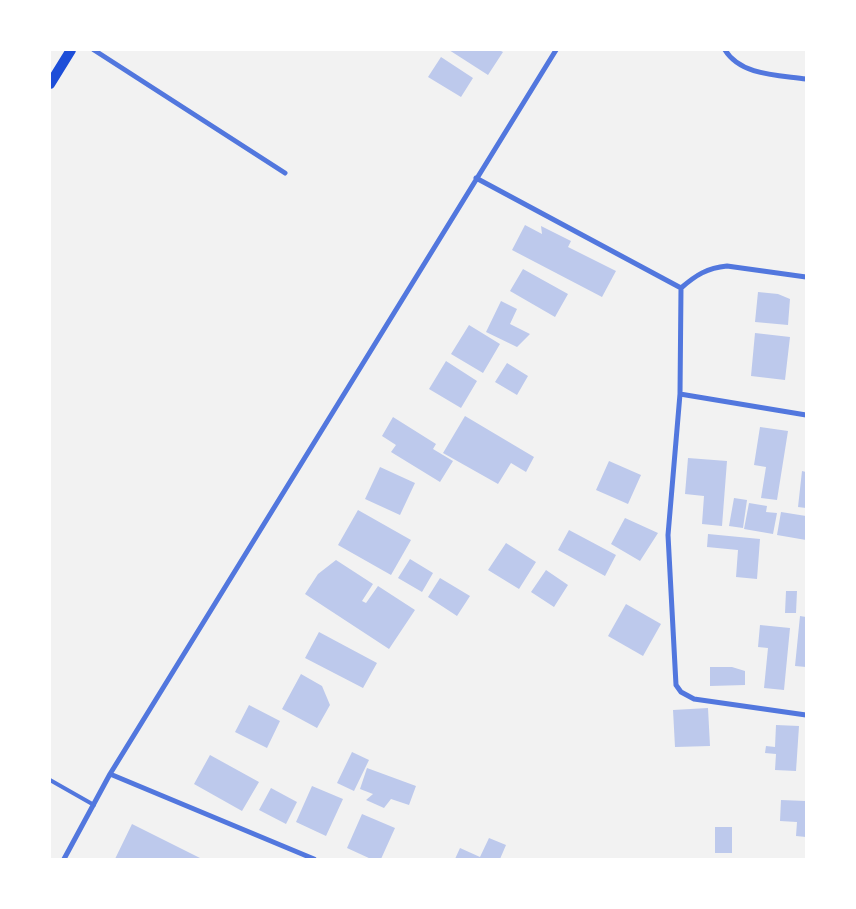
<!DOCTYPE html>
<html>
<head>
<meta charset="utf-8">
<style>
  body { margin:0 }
  #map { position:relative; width:856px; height:909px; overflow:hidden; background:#f2f2f2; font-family:"Roboto Serif",serif }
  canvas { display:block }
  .frame { position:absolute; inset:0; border:51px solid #fff; pointer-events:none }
</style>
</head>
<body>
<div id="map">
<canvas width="856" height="909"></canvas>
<div class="frame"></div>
</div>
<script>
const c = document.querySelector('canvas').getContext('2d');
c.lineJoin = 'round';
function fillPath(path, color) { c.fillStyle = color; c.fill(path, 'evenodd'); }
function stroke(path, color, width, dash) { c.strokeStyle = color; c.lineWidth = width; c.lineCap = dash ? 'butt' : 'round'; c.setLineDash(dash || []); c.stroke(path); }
const building = new Path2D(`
  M 449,50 L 499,50 L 503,52 L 488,75 Z
  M 441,57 L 473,78 L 461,97 L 428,77 Z
  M 525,225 L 542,234 L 541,226 L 571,241 L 568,247 L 616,271 L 602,297 L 512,250 Z
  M 523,269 L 568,294 L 555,317 L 510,291 Z
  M 758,292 L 778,294 L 790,299 L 788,325 L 755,322 Z
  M 501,301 L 517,309 L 510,324 L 530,334 L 517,347 L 486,332 Z
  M 469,325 L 500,344 L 483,373 L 451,354 Z
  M 755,333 L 790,337 L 785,380 L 751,376 Z
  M 446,361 L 477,381 L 461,408 L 429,389 Z
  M 507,363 L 528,376 L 517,395 L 495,382 Z
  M 465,416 L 534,457 L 526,472 L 511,463 L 498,484 L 443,453 Z
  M 393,417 L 436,444 L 433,449 L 453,461 L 440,482 L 391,452 L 396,445 L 382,436 Z
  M 760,427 L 788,431 L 777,500 L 761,498 L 766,467 L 754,465 Z
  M 688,458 L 727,461 L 722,526 L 702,524 L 704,496 L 685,494 Z
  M 609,461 L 641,475 L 628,504 L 596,490 Z
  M 380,467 L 415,483 L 400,515 L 365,499 Z
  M 802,471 L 806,472 L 806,508 L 798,507 Z
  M 734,498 L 747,500 L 743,528 L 729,526 Z
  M 749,503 L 767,506 L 766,512 L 777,513 L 773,534 L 744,529 Z
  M 358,510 L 411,540 L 391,575 L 338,545 Z
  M 781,512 L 806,516 L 806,540 L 777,535 Z
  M 625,518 L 658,533 L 640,561 L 611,544 Z
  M 569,530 L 616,555 L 605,576 L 558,550 Z
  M 708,534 L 760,539 L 757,579 L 736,577 L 738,550 L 707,547 Z
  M 506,543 L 536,562 L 519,589 L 488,570 Z
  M 410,559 L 433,573 L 422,592 L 398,578 Z
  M 336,560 L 373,584 L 362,601 L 366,603 L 378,586 L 415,610 L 389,649 L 305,594 L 318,574 Z
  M 546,570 L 568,585 L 554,607 L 531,592 Z
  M 440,578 L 470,596 L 457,616 L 428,597 Z
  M 786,591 L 797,591 L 796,613 L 785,613 Z
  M 626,604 L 661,624 L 643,656 L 608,636 Z
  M 800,616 L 806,617 L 806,667 L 795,666 Z
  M 760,625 L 790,628 L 784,690 L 764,688 L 768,648 L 758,647 Z
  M 319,632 L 377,663 L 363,688 L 305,658 Z
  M 710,667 L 732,667 L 745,671 L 745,685 L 710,686 Z
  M 301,674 L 322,686 L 330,705 L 317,728 L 282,709 Z
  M 249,705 L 280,721 L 267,748 L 235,732 Z
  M 708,708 L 710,746 L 675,747 L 673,710 Z
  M 776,725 L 799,726 L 796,771 L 775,770 L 776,754 L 765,753 L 766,746 L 775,747 Z
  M 352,752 L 369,760 L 354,791 L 337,783 Z
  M 210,755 L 259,782 L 242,811 L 194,784 Z
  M 367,768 L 416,786 L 409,805 L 391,799 L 384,808 L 366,800 L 373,794 L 360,789 Z
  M 312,786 L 343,799 L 326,836 L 296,822 Z
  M 271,788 L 297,802 L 286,824 L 259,810 Z
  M 781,800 L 806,801 L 806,837 L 796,836 L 797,822 L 780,821 Z
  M 362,814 L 395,828 L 381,859 L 371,859 L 347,848 Z
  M 132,824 L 202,859 L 115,859 Z
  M 715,827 L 732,827 L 732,853 L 715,853 Z
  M 489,838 L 506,845 L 500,859 L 455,859 L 460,848 L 480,857 Z`);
const service = new Path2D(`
  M 50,780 L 94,805`);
const minor = new Path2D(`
  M 94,50 L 285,173
  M 725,50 C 741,76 779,75 806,79
  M 476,178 L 681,288
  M 681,288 L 680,394 L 668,535 L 676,685 L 681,692 L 694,699 L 806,715
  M 681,288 C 696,275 707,268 727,266 L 806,277
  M 680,394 L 806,415
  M 110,774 L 314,859
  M 64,859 L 110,774 L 556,50`);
const secondary = new Path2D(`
  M 50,84 L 71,50`);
fillPath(building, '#bdc9ec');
stroke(service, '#5277de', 4);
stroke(minor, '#5277de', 5);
stroke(secondary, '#1d4ed8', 10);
</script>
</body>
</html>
